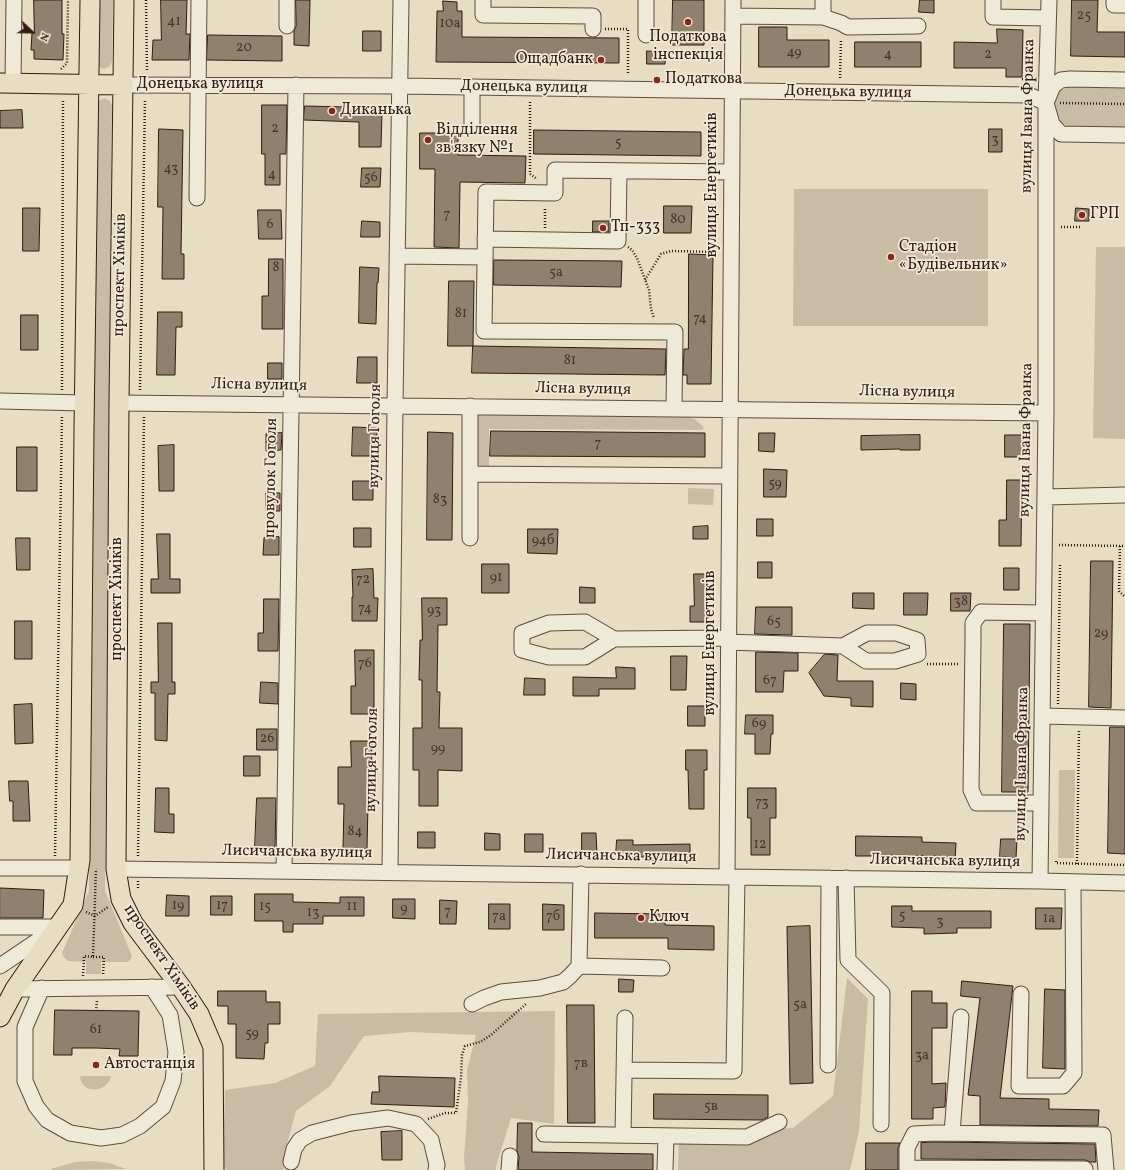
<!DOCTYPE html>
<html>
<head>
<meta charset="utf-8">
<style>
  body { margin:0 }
  #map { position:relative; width:1125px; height:1170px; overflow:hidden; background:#e6ddc2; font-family:Vollkorn,serif }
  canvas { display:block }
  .north { position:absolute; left:12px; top:12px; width:40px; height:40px; -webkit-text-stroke:3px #efe9d7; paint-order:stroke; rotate:112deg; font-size:11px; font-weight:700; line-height:16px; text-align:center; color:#331b13 }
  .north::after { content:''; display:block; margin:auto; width:14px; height:18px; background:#331b13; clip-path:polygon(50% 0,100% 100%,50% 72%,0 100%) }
</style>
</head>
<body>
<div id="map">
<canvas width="1125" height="1170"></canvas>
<div class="north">N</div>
</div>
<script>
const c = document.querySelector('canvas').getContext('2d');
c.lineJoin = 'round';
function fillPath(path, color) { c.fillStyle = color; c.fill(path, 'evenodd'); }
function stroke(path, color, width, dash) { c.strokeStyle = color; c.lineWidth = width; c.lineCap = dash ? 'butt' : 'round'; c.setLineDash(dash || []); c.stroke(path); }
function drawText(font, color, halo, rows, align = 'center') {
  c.font = font + ' Vollkorn,serif'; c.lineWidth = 3.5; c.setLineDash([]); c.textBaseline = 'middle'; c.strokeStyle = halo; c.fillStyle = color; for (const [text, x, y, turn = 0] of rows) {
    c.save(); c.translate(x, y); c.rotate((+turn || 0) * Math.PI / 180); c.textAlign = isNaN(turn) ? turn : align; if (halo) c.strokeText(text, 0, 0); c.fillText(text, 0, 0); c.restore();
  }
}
const green = new Path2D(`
  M 97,0 L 113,0 L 112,62 L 109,67 L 104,69 L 99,67 L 96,62 Z
  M 1071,86 L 1125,86 L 1125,128 L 1070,127 C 1058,122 1056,117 1052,105 L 1060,91 Z
  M 104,98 L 110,101 L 112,106 L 105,891 L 132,956 L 130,960 L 127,962 L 101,962 L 101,974 L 86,974 L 86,962 L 68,961 L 64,957 L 62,953 L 89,891 L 97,106 L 99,101 Z
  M 794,189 L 988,189 L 988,326 L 793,326 Z
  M 1096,247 L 1125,247 L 1125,439 L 1093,438 Z
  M 483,413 L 686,416 L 696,420 L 704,428 L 702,430 L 489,429 L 489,470 L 482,469 L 478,464 L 478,416 Z
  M 688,488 L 714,489 L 713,505 L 688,504 Z
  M 1059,770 L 1075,770 L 1074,858 L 1058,858 Z
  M 847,978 L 868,999 L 859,1131 L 850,1170 L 678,1170 L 679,1136 L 793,1128 L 833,1096 Z
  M 555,1011 L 554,1124 L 511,1118 L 496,1166 L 496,1170 L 465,1170 L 464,1158 L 468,1102 L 467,1070 L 476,1035 L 411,1032 L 364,1036 L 330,1086 L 296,1111 L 283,1159 L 284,1170 L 226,1170 L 223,1161 L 225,1090 L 275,1083 L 315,1066 L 318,1014 Z
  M 80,1076 L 111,1076 C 108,1093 81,1095 80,1076 Z
  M 93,1161 L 109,1163 L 126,1169 L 53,1170 L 51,1169 L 75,1162 Z`);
const building = new Path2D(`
  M 34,0 L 62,0 L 62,34 L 64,34 L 63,60 L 34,59 L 34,50 L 31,50 L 32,33 L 34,33 Z
  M 161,0 L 187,0 L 186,34 L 190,34 L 189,60 L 152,60 L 153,40 L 161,40 Z
  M 296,0 L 310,0 L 309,46 L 294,45 L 294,31 L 296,26 Z
  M 673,0 L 704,0 L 704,45 L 672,45 Z
  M 920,0 L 934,0 L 934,13 L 919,12 Z
  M 1072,0 L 1098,0 L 1097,32 L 1125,32 L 1125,57 L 1071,56 Z
  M 443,1 L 457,2 L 457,11 L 462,11 L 462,37 L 619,38 L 619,63 L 436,62 L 437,11 L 443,11 Z
  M 759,27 L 787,27 L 787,40 L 829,40 L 829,67 L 759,67 Z
  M 997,29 L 1023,30 L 1022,77 L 1006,77 L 1006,68 L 954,68 L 954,42 L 997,43 Z
  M 363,31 L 381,31 L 381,51 L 363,51 Z
  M 208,35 L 282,36 L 282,61 L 207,60 Z
  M 855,42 L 921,42 L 921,67 L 855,67 Z
  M 647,51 L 666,52 L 665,64 L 647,64 Z
  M 262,105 L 287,105 L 286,154 L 280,154 L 280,185 L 265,185 L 265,154 L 262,154 Z
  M 305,106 L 346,107 L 346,111 L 382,112 L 381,147 L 359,147 L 359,122 L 304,120 Z
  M 22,110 L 23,128 L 0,128 L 0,111 Z
  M 159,129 L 183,130 L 181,254 L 184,254 L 184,279 L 162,279 L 163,207 L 158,207 Z
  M 989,129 L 1002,129 L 1002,152 L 989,152 Z
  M 534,130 L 701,132 L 701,156 L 534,154 Z
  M 420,133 L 458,133 L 458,155 L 526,156 L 525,183 L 460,182 L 459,248 L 434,247 L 435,169 L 420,169 Z
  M 362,168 L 381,168 L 380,187 L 361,187 Z
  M 664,206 L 692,206 L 691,233 L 664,233 Z
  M 23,208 L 40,208 L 39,251 L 23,251 Z
  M 1076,208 L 1089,209 L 1089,221 L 1075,221 Z
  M 258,210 L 281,210 L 282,239 L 259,239 Z
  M 362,221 L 380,222 L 380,237 L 361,237 Z
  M 593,221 L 609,221 L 609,232 L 593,232 Z
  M 689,254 L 713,255 L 711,384 L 687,384 L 687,375 L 683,375 L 684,349 L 688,349 Z
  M 269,259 L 283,259 L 283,329 L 262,329 L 262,296 L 268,296 Z
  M 494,260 L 622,261 L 621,287 L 494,285 Z
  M 360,267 L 379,268 L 378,283 L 377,283 L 376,324 L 359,323 Z
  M 449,281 L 474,281 L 473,346 L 448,346 Z
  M 158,312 L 182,312 L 182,327 L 176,327 L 175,375 L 157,375 Z
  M 21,315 L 38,315 L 38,350 L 21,350 Z
  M 473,346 L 666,349 L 665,375 L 472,373 Z
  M 358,357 L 377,357 L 377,383 L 357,383 Z
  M 268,363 L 282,363 L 282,379 L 268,379 Z
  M 353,427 L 377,428 L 377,456 L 352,456 Z
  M 491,431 L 705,433 L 705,457 L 490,456 Z
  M 428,432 L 453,433 L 452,540 L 427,540 Z
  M 282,433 L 281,450 L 266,451 L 266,434 Z
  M 759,433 L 775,433 L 774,452 L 759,451 Z
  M 920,435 L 920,450 L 900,450 L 900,449 L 861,450 L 861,436 Z
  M 1005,435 L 1023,435 L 1022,457 L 1005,457 Z
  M 174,445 L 174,491 L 159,491 L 158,446 Z
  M 17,447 L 37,447 L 37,491 L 17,491 Z
  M 764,469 L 787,470 L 786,497 L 764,497 Z
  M 1007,480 L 1022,480 L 1021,546 L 999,546 L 999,520 L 1006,520 Z
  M 353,481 L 373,481 L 373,500 L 353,500 Z
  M 266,493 L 280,493 L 280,511 L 266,511 Z
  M 757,519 L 773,519 L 773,536 L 757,536 Z
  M 708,526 L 708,539 L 693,539 L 693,527 Z
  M 354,528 L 371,528 L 371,547 L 354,547 Z
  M 528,529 L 558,529 L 557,554 L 528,553 Z
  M 157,534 L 170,534 L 170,579 L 180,579 L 180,593 L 151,593 L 151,579 L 158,579 Z
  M 279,537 L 279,555 L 263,555 L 264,538 Z
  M 16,538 L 30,538 L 30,570 L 17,570 Z
  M 1091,561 L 1113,561 L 1111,708 L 1089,707 Z
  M 758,562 L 772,562 L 772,578 L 758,578 Z
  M 482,564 L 509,564 L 509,593 L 482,593 Z
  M 1004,568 L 1019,568 L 1019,590 L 1004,590 Z
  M 373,569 L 374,598 L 378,598 L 377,621 L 352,621 L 352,597 L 353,597 L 352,570 Z
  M 694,574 L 707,574 L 707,586 L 706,586 L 706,622 L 690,622 L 690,606 L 694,606 Z
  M 580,587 L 595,588 L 595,603 L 580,603 Z
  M 853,593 L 874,593 L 874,609 L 853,608 Z
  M 904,593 L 928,593 L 927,615 L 904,615 Z
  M 951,593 L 971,593 L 970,611 L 951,611 Z
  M 422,598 L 447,598 L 447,625 L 438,625 L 437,692 L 440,692 L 439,728 L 462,728 L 462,771 L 438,770 L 438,806 L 419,806 L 419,770 L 413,770 L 413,728 L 422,728 L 422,680 L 419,680 L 420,640 L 422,640 Z
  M 264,599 L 279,599 L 278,651 L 258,651 L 258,633 L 263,633 Z
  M 756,607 L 792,607 L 792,635 L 755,634 Z
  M 15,621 L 32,621 L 32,659 L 15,659 Z
  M 158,623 L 172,623 L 172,682 L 175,682 L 175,694 L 168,694 L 167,741 L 155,740 L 155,693 L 151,693 L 151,682 L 158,682 Z
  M 1004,624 L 1030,624 L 1028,792 L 1002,792 Z
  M 355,650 L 374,650 L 374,714 L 351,714 L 351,686 L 355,686 Z
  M 756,652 L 798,653 L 798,671 L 784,671 L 783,692 L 756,692 Z
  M 825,654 L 838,655 L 837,681 L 873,681 L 873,707 L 851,706 L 851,698 L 824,696 L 809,673 Z
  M 671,656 L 687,656 L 686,690 L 671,690 Z
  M 616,667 L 635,668 L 635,689 L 599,689 L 599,696 L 573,696 L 573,677 L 616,678 Z
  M 525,678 L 545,679 L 545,695 L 524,695 Z
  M 261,682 L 278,683 L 278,704 L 260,703 Z
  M 901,683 L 916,684 L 916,700 L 901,699 Z
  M 32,704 L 33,743 L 15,744 L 14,705 Z
  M 688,706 L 705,706 L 705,726 L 688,726 Z
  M 746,715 L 773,715 L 773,734 L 771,734 L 770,754 L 755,754 L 755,734 L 745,734 Z
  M 1110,727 L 1125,727 L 1125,854 L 1108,853 Z
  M 257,729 L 277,729 L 277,750 L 257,750 Z
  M 351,741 L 372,741 L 371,804 L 368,804 L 367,849 L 343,849 L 344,804 L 338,804 L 338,767 L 351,767 Z
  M 686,750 L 707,750 L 707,770 L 704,770 L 704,809 L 689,809 L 688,770 L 686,770 Z
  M 244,756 L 260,756 L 260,776 L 244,776 Z
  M 9,781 L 28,781 L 30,821 L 13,821 L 13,801 L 10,801 Z
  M 156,788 L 169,788 L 169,814 L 174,814 L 174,833 L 155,832 Z
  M 748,788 L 776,788 L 776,818 L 770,818 L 770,855 L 751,855 L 751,818 L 748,818 Z
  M 257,798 L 276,798 L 275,848 L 255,848 Z
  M 418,832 L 435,832 L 435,848 L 418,848 Z
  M 485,833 L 500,834 L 500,850 L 485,850 Z
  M 582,833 L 596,833 L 597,854 L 582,854 Z
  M 525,834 L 543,834 L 543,852 L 525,852 Z
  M 856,836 L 922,837 L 922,842 L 956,843 L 955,861 L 940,861 L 940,856 L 878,855 L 878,856 L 856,856 Z
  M 1001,839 L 1017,839 L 1016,858 L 1000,857 Z
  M 617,840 L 633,840 L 633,845 L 690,844 L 690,861 L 646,861 L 646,857 L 616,856 Z
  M 0,888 L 44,890 L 43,918 L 0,918 Z
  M 255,894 L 293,894 L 293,902 L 340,903 L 340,897 L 364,897 L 364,916 L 323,916 L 323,924 L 293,924 L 293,932 L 283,932 L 283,921 L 255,921 Z
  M 167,895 L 189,896 L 189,916 L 166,916 Z
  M 211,896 L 232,896 L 232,915 L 211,915 Z
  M 393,899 L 415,899 L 415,919 L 393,918 Z
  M 440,900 L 457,901 L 456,924 L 440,924 Z
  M 489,904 L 510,904 L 510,929 L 489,929 Z
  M 543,904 L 564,905 L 564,930 L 543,930 Z
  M 892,906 L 912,906 L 912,911 L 991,911 L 991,928 L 957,928 L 957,933 L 924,934 L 924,928 L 892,927 Z
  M 1036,908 L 1062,908 L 1061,929 L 1036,929 Z
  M 595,913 L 665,914 L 665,925 L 714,926 L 714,950 L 668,949 L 668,938 L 595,938 Z
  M 810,926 L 813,1083 L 790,1084 L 787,927 Z
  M 619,979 L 634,980 L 633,992 L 619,992 Z
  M 962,981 L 1013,986 L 1000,1098 L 1049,1099 L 1049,1109 L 1099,1110 L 1098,1126 L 980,1125 L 980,1096 L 968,1095 L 980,998 L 961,996 Z
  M 1045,989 L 1065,990 L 1065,1069 L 1043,1068 Z
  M 218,991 L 266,991 L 266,1002 L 280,1002 L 280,1024 L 268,1024 L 268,1043 L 265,1043 L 264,1059 L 236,1058 L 236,1024 L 228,1024 L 228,1006 L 218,1006 Z
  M 912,991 L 932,991 L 932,1003 L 947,1003 L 947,1028 L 932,1028 L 932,1084 L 946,1083 L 945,1107 L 933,1108 L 933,1119 L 912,1119 Z
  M 567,1005 L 594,1005 L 595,1123 L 568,1123 Z
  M 55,1010 L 139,1011 L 138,1056 L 119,1056 L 120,1049 L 96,1048 L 72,1048 L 72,1055 L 54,1055 Z
  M 379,1076 L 455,1078 L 454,1107 L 371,1104 L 372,1092 L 379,1092 Z
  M 654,1094 L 768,1095 L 768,1117 L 762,1120 L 654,1119 Z
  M 518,1123 L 532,1123 L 532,1152 L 653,1154 L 653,1170 L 518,1170 L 519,1157 L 517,1151 Z
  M 402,1131 L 402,1160 L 382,1160 L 381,1132 Z
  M 935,1142 L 1095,1144 L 1096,1162 L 1090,1162 L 1085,1160 L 921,1159 L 921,1143 Z
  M 866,1143 L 900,1143 L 898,1148 L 898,1170 L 866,1170 Z`);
const path = new Path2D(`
  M 146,0 L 147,71
  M 605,29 L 628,29 L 628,75
  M 61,69 L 67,63 L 68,0
  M 840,78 L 841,39
  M 1022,79 L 1032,79
  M 530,102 L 530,174 L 537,179
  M 1060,103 L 1125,104
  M 1061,227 L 1082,227
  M 545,228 L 545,207
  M 628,247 L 632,250 L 637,258 L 649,290 L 651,309 L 654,318
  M 645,280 L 661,254 L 671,251 L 717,252
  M 62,390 L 63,99
  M 140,390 L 145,99
  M 1059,545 L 1125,546
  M 1120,546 L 1119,591 L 1125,597
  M 927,664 L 960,664
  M 1058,704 L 1060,565
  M 55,856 L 62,415
  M 138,856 L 144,415
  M 1056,861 L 1056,863 L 1125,865
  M 1077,864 L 1079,729
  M 138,888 L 138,881
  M 86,912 L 95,916 L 108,907
  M 93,957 L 104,957 L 103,975
  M 83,976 L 84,956 L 93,957 L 96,869
  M 96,1011 L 97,1001
  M 428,1119 L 445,1113 L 456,1113 L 461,1078 L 462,1055 L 465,1046 L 480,1042 L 491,1035 L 527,1003`);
const minor = new Path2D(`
  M 483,0 L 483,15 L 593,16 L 593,29
  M 993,0 L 993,17 L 1048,18
  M 1114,0 L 1114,5 L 1125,5
  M 733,16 L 823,17 L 841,23 L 848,27 L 918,26
  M 823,17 L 823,0
  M 287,26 L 287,0
  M 646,35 L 646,0
  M 1125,80 L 1070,79 L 1061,80 L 1053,86 L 1046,103 L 1052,124 L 1061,134 L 1125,135
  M 13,83 L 14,0
  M 123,85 L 400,86 L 1029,95 L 1046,103
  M 472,87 L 472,125
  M 197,198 L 199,0
  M 485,239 L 618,241 L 619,171
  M 397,256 L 485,257
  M 0,401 L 84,403
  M 119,403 L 1046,413
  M 470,406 L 470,474 L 730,476
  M 674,409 L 675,332 L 484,331 L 486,192 L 555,193 L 555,170 L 732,172
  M 1045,497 L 1125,495
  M 470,538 L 470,474
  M 614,639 L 585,622 L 549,623 L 522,633 L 522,650 L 549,657 L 585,657 L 614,639 L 729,638
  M 728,642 L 843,646 L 867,633 L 896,633 L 917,640 L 918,654 L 895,661 L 866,661 L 843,646
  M 1042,716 L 1125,718
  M 1040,803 L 977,803 L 971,790 L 973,641 L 973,623 L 981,612 L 1043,613
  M 0,868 L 80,868
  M 116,869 L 1040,881 L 1125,883
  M 284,871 L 296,85
  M 390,872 L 395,406 L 401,0
  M 581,874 L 579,966 L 662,968
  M 727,877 L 733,0
  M 846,878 L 848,960 L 882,993 L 881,1124
  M 1040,881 L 1046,413 L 1046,103 L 1049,0
  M 0,927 L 58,927 L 0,966
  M 42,988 L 25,1027 L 25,1081 L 36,1106 L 47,1120 L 70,1133 L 101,1138 L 122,1135 L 140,1126 L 163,1107 L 173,1081 L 176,1052 L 170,1015 L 152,987
  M 15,989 L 181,987
  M 1021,994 L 1019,1086 L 1063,1086 L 1074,1073 L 1073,882
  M 472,1004 L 484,998 L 501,992 L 540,988 L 563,982 L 570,976 L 579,966
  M 828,1065 L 829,878
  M 624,1070 L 734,1071 L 737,877
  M 952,1133 L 961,1017
  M 544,1134 L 747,1137 L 779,1122
  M 623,1135 L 625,1018
  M 291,1162 L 294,1149 L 300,1140 L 312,1133 L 351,1123 L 388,1118 L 416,1124 L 431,1140 L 437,1165 L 436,1170
  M 907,1168 L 1085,1169
  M 509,1170 L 510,1156
  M 665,1170 L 666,1136
  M 907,1170 L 907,1148 L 914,1134 L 935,1133 L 1103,1135 L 1106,1170`);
const major = new Path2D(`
  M 124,0 L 119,403 L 116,869 L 121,899 L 133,923 L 181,987 L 199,1014 L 213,1047 L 214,1170
  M 0,83 L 123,85
  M 0,1017 L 15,989 L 73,905 L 80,860 L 84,429 L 90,0`);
const markers = [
  [688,22,4,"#8f2418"],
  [601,60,4,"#8f2418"],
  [657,80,4,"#8f2418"],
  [332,111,4,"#8f2418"],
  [428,140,4,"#8f2418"],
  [1082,215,4,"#8f2418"],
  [603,228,4,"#8f2418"],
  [891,257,4,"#8f2418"],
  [641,918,4,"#8f2418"],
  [96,1065,4,"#8f2418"]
];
const numberNames = [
  ["25",1084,16],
  ["41",174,22],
  ["10а",450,24],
  ["20",244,48],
  ["49",794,53],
  ["4",888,55],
  ["2",988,55],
  ["2",275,129],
  ["3",995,140],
  ["5",618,143],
  ["43",171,169],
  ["4",272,175],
  ["56",371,178],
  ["7",447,215],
  ["80",678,220],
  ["6",270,225],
  ["8",276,268],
  ["5а",556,273],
  ["81",461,314],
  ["74",700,319],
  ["81",570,361],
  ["7",598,444],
  ["59",775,484],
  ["83",440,500],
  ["94б",543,541],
  ["91",496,578],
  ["72",363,580],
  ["38",961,602],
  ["74",365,609],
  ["93",434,611],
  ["65",774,622],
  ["29",1101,634],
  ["76",365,664],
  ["67",770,681],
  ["69",759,724],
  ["26",267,739],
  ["99",438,749],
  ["73",762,803],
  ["84",355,832],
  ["12",760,845],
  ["19",178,906],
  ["17",222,906],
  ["15",265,907],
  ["11",352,907],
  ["9",404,909],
  ["7",448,912],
  ["13",313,913],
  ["5",902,916],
  ["7а",499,917],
  ["7б",553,917],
  ["1а",1049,919],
  ["3",940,922],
  ["5а",800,1005],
  ["61",96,1030],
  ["59",252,1034],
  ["3а",922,1056],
  ["7в",581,1064],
  ["5в",711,1107]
];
const poiNames = [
  ["Податкова",688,38,"center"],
  ["інспекція",688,56,"center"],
  ["Ощадбанк",593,60,"right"],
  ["Податкова",665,80],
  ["Диканька",340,111],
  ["Відділення",436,131],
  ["зв'язку №1",436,149],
  ["ГРП",1090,215],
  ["Тп-333",611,228],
  ["Стадіон",899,248],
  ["«Будівельник»",899,266],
  ["Ключ",649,918],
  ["Автостанція",104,1065]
];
const streetNames = [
  ["Донецька вулиця",200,85],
  ["Донецька вулиця",524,88,1],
  ["Донецька вулиця",848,93,1],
  ["вулиця Івана Франка",1029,116,-89],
  ["вулиця Енергетиків",713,185,-90],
  ["проспект Хіміків",121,275,-89],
  ["Лісна вулиця",259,386,1],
  ["Лісна вулиця",583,390,1],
  ["Лісна вулиця",907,393,1],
  ["вулиця Гоголя",376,436,-89],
  ["вулиця Івана Франка",1027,440,-89],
  ["провулок Гоголя",272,478,-89],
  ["проспект Хіміків",118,599,-90],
  ["вулиця Енергетиків",711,643,-90],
  ["вулиця Гоголя",373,760,-89],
  ["вулиця Івана Франка",1023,764,-89],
  ["Лисичанська вулиця",297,853,1],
  ["Лисичанська вулиця",621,857,1],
  ["Лисичанська вулиця",945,862,1],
  ["проспект Хіміків",161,958,56]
];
fillPath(green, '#c8bca4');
fillPath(building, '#90806e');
stroke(building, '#331b13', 1);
stroke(minor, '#604c3f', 17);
stroke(major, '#331b13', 21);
stroke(path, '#331b13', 2.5, [1, 2]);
stroke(minor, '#efe9d7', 15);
stroke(major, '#e6ddc2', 19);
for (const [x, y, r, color] of markers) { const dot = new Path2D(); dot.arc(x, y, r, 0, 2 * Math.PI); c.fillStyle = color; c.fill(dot); stroke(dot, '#efe9d7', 1.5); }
drawText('14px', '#4a342a', null, numberNames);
drawText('16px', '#331b13', '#efe9d7', poiNames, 'left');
drawText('16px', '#331b13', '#efe9d7', streetNames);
</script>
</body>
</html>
